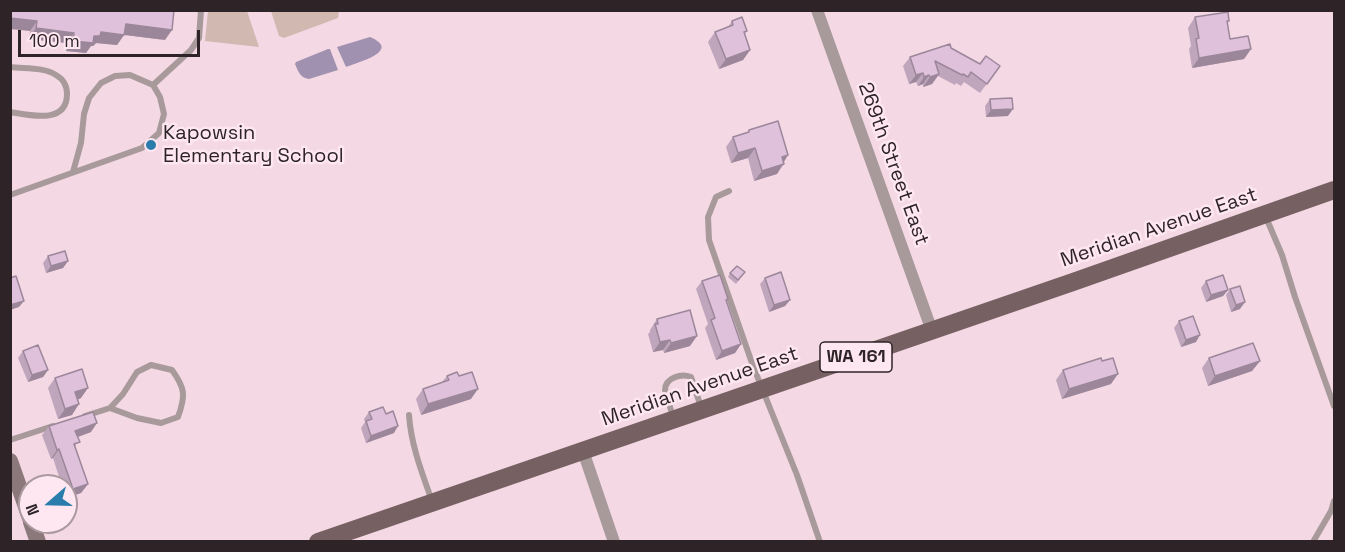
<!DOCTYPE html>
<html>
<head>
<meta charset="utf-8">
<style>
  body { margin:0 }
  #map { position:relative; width:1345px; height:552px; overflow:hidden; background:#f4d8e4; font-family:"Space Grotesk",sans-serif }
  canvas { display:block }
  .frame { position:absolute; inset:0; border:12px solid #2e2428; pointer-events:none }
  .north { position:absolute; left:18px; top:474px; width:60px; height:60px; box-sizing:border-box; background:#fee7f0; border:2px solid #ab99a0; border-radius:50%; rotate:250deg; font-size:16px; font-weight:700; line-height:24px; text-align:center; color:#2e2428 }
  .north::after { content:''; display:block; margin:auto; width:21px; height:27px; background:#297cac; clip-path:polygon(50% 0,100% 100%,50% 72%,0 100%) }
  .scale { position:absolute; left:18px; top:30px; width:182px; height:27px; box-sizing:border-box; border:3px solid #2e2428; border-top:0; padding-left:8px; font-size:18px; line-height:21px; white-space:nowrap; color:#2e2428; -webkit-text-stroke:4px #fee7f0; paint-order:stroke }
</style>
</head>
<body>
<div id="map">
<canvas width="1345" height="552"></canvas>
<div class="frame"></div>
<div class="north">N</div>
<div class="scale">100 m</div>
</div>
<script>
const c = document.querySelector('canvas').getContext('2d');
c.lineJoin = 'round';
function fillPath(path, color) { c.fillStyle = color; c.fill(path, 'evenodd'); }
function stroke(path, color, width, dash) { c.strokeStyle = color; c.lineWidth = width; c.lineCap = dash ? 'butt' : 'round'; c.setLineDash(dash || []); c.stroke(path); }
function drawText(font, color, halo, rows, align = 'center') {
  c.font = font + ' "Space Grotesk",sans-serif'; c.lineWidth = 5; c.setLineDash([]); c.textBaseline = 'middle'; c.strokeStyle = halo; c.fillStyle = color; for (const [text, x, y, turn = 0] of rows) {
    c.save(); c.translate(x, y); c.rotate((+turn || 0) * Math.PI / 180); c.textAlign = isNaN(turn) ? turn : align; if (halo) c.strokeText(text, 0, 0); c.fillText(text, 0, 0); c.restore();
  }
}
const green = new Path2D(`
  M 208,11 L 247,11 L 259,47 L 205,41 Z
  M 271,11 L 339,10 L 339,11 L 338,18 L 284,38 L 279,36 Z`);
const water = new Path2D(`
  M 370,37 C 403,51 356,63 346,67 L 337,47 Z
  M 328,49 L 330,49 L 338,70 L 309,79 C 300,78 298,71 295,64 L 296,62 Z`);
const lane = new Path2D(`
  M 10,67 C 24,69 44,67 56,75 C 63,79 67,86 67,94 C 67,125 29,115 10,112
  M 73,172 L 81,143 L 84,114 L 89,98 L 101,83 L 115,76 L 130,75 L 153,85
  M 729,191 L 716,197 L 708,217 L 709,240 L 753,366 L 797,475 L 820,542
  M 10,195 L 142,148 L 159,133 L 164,114 L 160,97 L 153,85 L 191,50 L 199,38 L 201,10
  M 1265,215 L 1282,255 L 1295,297 L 1334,406
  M 409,415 C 411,445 422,473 432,501
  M 85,416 L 110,408 L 123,394 L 137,372 L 151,365 L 172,370 C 185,388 186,395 178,417 L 161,423 L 137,418 L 110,408
  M 673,417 L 665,390 C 665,378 681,373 691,377 L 701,407
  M 10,440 L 53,426
  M 1313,542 L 1331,511 L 1334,501`);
const street = new Path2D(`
  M 817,10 L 932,331
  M 583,451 L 614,542`);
const secondary = new Path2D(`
  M 10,461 L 30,518
  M 31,522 L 38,542`);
const primary = new Path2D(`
  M 318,542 L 1073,282 L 1334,190`);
const wall = new Path2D(`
  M 10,10 L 165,40 L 124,35 L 117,45 L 96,43 L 93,46 L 91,46 L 86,53 L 66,51 L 67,43 L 29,39 L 30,31 Z
  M 1195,17 L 1229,21 L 1227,24 L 1230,39 L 1251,49 L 1244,59 L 1192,68 L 1189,49 L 1191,46 L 1188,28 Z
  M 732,21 L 747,31 L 744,35 L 750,50 L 743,60 L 719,69 L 708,42 L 715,32 L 728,27 Z
  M 951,48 L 980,64 L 1000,66 L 980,93 L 964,82 L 961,86 L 956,83 L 955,85 L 938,76 L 932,84 L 923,87 L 923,84 L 918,86 L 916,82 L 909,84 L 903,66 L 910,57 Z
  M 990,99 L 1008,116 L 986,117 L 985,106 Z
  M 749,130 L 783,162 L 784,164 L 777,174 L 754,181 L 748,158 L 731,163 L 726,147 L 733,137 L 747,133 Z
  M 48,256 L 68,261 L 63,268 L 46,273 L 43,263 Z
  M 745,272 L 736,284 L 728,277 L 730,273 Z
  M 765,278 L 790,300 L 785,306 L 769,312 L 760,284 Z
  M 702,281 L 726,301 L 741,344 L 735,353 L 716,360 L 705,328 L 708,324 L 696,289 Z
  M 1206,281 L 1228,290 L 1223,296 L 1206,302 L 1201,288 Z
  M 1230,289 L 1240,309 L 1231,312 L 1226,295 Z
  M 657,319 L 690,346 L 664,353 L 663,350 L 653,352 L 648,334 L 650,332 L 650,330 Z
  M 1179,321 L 1196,342 L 1181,347 L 1174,328 Z
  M 23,351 L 48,370 L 43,377 L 28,382 L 18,358 Z
  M 1209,358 L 1260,361 L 1252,371 L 1208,386 L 1202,368 Z
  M 1063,370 L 1111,384 L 1062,399 L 1056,380 Z
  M 447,376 L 471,399 L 421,415 L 416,399 L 423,389 L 442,382 Z
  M 55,378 L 81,398 L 78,400 L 72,415 L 58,419 L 48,388 Z
  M 369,412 L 394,433 L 366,443 L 361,428 L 365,422 L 364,419 Z
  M 49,426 L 91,432 L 78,437 L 75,448 L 88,484 L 81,493 L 66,498 L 66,486 L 62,486 L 53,458 L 51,459 L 42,435 Z`);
const shadedWall = new Path2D(`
  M 10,18 L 37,21 L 30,31 L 10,29 Z
  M 126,24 L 172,30 L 165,40 L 118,34 Z
  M 36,28 L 74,33 L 67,43 L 29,39 Z
  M 101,32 L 124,35 L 117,45 L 96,43 L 93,46 L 91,46 L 86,53 L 66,51 L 73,41 L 94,36 Z
  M 1251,49 L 1244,59 L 1192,68 L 1199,58 Z
  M 750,50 L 743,60 L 719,69 L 726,59 Z
  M 923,73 L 916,82 L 909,84 L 916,75 Z
  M 939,74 L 932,84 L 923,87 L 930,77 Z
  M 929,75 L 923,84 L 918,86 L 924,77 Z
  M 1013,109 L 1008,116 L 986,117 L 991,110 Z
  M 755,148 L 748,158 L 731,163 L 738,153 Z
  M 788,155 L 777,174 L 754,181 L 762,171 L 782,157 Z
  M 68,261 L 63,268 L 46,273 L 51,266 Z
  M 1228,290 L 1223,296 L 1206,302 L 1211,295 Z
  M 790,300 L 785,306 L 769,312 L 774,305 Z
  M 24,301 L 19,307 L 10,310 L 10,305 Z
  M 1245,302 L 1240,309 L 1231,312 L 1236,305 Z
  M 1200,335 L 1196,342 L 1181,347 L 1186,340 Z
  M 697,336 L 690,346 L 664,353 L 671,343 Z
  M 670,340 L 663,350 L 653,352 L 660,342 Z
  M 741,344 L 735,353 L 716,360 L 722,351 Z
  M 1260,361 L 1252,371 L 1208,386 L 1215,376 Z
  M 48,370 L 43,377 L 28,382 L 32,375 Z
  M 1118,374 L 1111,384 L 1062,399 L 1069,389 Z
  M 88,388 L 81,398 L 68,403 L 75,392 Z
  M 478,389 L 471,399 L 421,415 L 428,404 Z
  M 79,404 L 72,415 L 58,419 L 65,409 Z
  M 97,423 L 91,432 L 69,440 L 75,431 Z
  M 398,426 L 394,433 L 366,443 L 371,436 Z
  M 59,449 L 53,458 L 51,459 L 57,450 Z
  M 88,484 L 81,493 L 66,498 L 73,489 Z`);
const building = new Path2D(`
  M 10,10 L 174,10 L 172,30 L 126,24 L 124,35 L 101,32 L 100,36 L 94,36 L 93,43 L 73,41 L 74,33 L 36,28 L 37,21 L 10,18 Z
  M 1228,12 L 1229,21 L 1227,21 L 1230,39 L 1248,36 L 1251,49 L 1199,58 L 1196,39 L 1199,38 L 1195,17 Z
  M 742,17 L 747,31 L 744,32 L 750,50 L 726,59 L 715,32 L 733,25 L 732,21 Z
  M 950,44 L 951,48 L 980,64 L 986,56 L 1000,66 L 987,84 L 971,72 L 968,77 L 963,74 L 962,75 L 935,61 L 939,74 L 930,77 L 929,75 L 924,77 L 923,73 L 916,75 L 910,57 Z
  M 1012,98 L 1013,109 L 991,110 L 990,99 Z
  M 778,121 L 788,155 L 782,157 L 784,164 L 762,171 L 755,148 L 738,153 L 733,137 L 749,132 L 749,130 Z
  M 65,251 L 68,261 L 51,266 L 48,256 Z
  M 737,266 L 745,272 L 738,280 L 730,273 Z
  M 781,272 L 790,300 L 774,305 L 765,278 Z
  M 720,275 L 728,299 L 726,300 L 741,344 L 722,351 L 711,320 L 715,318 L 702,281 Z
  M 1223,275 L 1228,290 L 1211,295 L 1206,281 Z
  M 16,276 L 24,301 L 10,305 L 10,278 Z
  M 1240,286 L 1245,302 L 1236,305 L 1230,289 Z
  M 690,310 L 697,336 L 671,343 L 670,340 L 660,342 L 655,324 L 658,324 L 657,319 Z
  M 1193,316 L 1200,335 L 1186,340 L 1179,321 Z
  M 1253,343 L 1260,361 L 1215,376 L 1209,358 Z
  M 38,345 L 48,370 L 32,375 L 23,351 Z
  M 1101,358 L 1102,361 L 1113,358 L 1118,374 L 1069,389 L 1063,370 Z
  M 82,369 L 88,388 L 75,392 L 79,404 L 65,409 L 55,378 Z
  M 457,372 L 459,376 L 472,372 L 478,389 L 428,404 L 423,389 L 449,380 L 447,376 Z
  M 383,407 L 386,414 L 393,411 L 398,426 L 371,436 L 366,421 L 372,419 L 369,412 Z
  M 93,412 L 97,423 L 75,431 L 80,442 L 74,444 L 88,484 L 73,489 L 59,449 L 57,450 L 49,426 Z`);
const markers = [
  [151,145,6,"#297cac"]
];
const shields = [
  [856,357,72]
];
const shieldNames = [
  ["WA 161",856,357]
];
const poiNames = [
  ["Kapowsin",163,134],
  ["Elementary School",163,157]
];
const streetNames = [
  ["269th Street East",893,164,70],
  ["Meridian Avenue East",1159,228,-19],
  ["Meridian Avenue East",700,387,-19]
];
fillPath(green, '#d1b8b1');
fillPath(water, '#a091b1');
stroke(lane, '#a89a9b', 6);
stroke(street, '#a89a9b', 12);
stroke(secondary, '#8b787a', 16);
stroke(primary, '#776062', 18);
fillPath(wall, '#c0a6bd');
fillPath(shadedWall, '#9c879a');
fillPath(building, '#dfc1dc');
stroke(building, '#9c879a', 1.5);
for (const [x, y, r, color] of markers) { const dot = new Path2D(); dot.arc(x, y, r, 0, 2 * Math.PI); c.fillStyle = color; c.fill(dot); stroke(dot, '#fee7f0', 2); }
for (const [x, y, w] of shields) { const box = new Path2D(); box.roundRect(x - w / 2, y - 15, w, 30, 4.5); c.fillStyle = '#fee7f0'; c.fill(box); stroke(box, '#2e2428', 1.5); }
drawText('bold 18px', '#2e2428', null, shieldNames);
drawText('20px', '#2e2428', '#fee7f0', poiNames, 'left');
drawText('20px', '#2e2428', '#fee7f0', streetNames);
</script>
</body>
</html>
